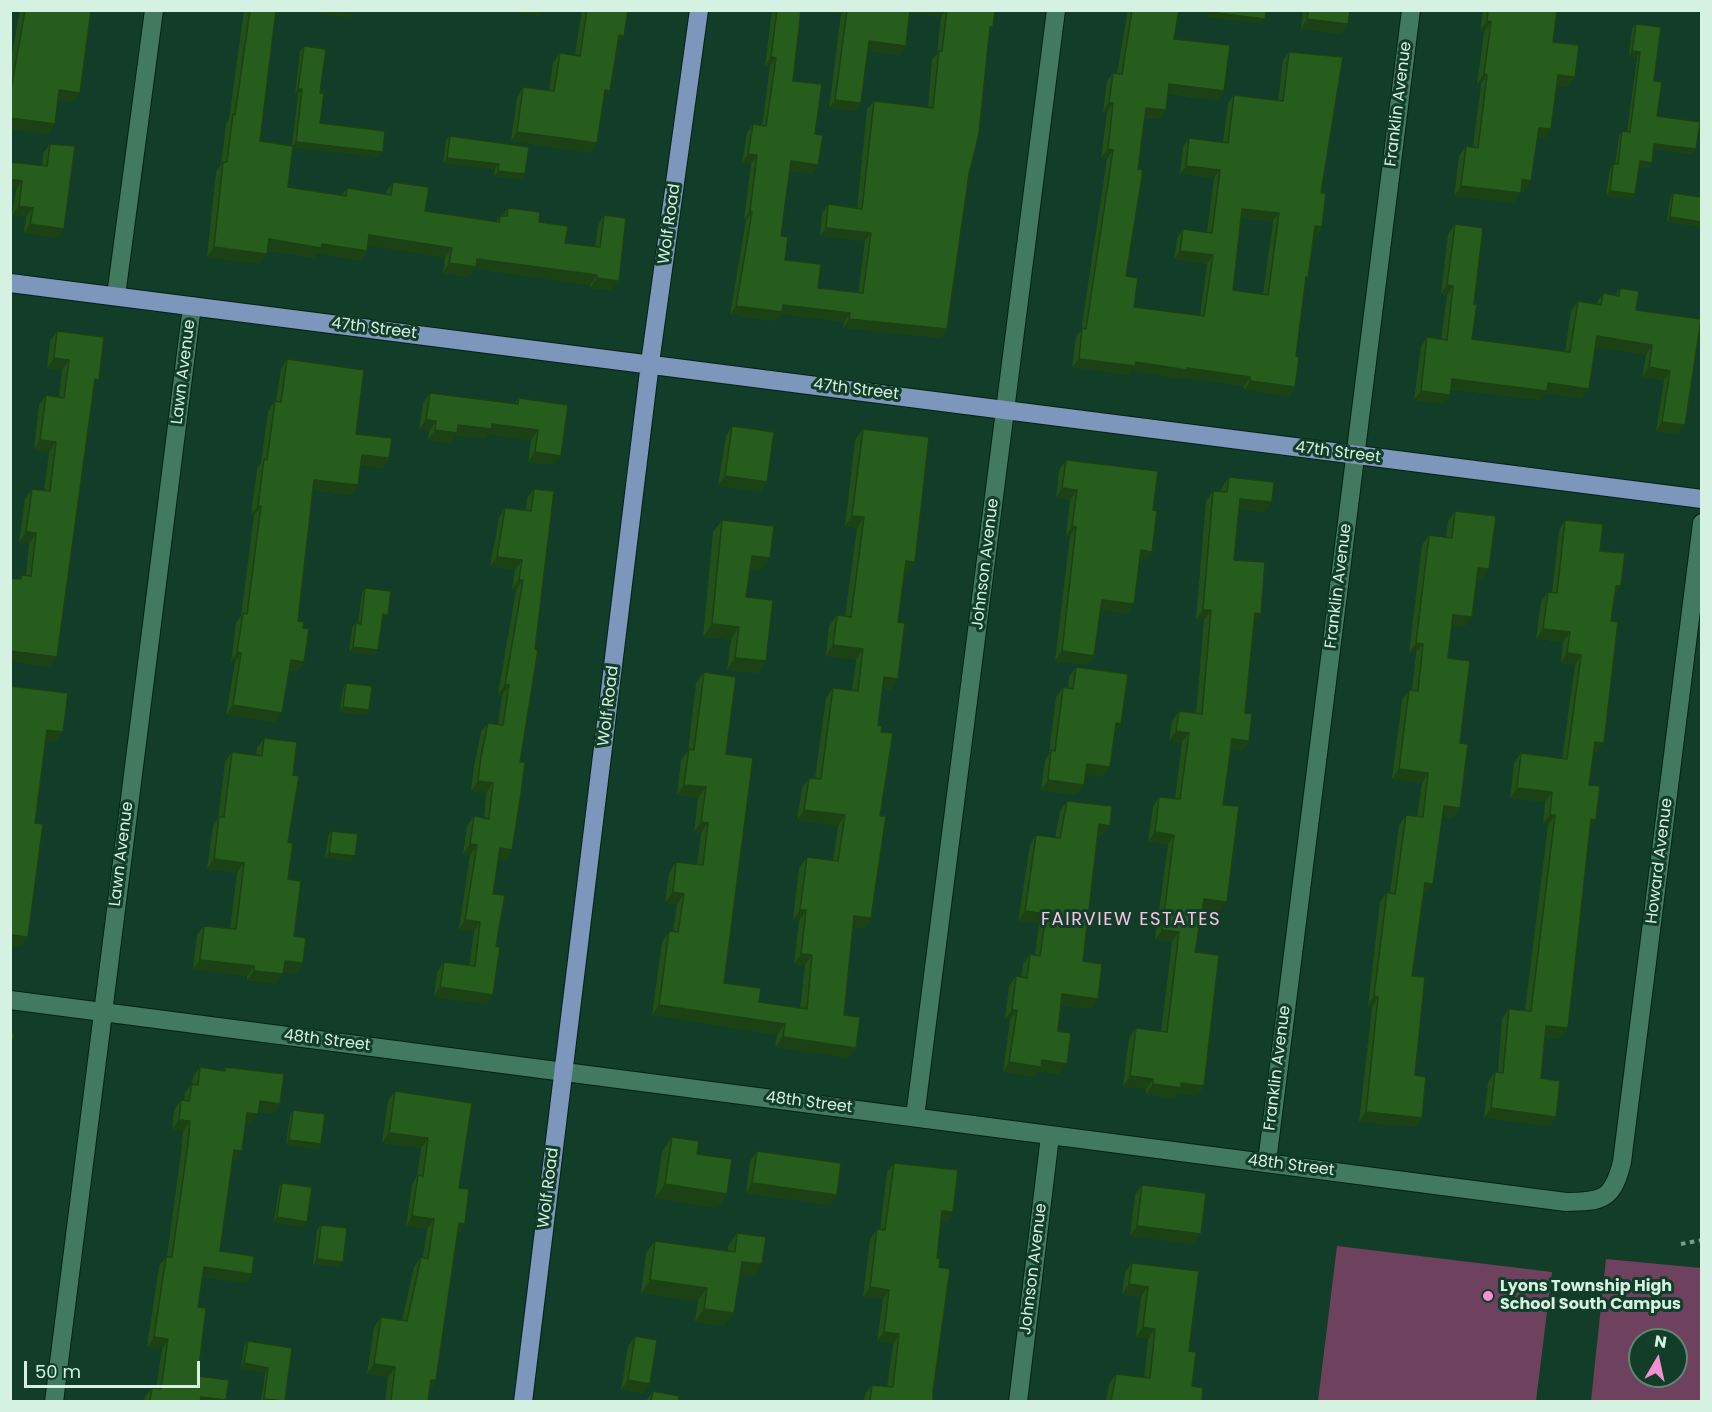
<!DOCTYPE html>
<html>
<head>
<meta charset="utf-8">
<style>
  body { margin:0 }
  #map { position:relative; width:1712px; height:1412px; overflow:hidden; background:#113d29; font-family:Poppins,sans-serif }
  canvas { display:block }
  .frame { position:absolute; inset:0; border:12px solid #d4f1e1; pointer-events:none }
  .north { position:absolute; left:1628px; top:1328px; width:60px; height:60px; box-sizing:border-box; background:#113d29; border:2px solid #5f8573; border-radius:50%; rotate:9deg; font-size:16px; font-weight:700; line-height:24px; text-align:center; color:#d4f1e1 }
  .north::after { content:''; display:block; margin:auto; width:21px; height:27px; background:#f491d3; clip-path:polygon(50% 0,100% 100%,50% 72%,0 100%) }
  .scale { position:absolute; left:24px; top:1361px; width:176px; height:27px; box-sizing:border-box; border:3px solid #d4f1e1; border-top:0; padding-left:8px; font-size:18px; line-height:21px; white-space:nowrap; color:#d4f1e1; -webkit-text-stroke:4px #113d29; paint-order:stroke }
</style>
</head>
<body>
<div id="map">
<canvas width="1712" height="1412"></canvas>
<div class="frame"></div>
<div class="north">N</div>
<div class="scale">50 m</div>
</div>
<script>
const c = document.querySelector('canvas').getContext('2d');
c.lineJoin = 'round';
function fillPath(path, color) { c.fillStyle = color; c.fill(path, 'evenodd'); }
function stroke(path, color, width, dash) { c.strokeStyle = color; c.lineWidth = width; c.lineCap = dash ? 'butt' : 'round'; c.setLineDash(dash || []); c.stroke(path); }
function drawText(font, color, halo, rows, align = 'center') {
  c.font = font + ' Poppins,sans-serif'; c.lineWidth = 6; c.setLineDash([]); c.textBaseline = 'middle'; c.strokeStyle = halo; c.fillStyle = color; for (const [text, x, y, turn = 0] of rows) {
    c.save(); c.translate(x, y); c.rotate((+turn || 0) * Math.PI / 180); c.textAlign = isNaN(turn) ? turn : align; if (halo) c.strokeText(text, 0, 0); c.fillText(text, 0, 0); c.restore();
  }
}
const green = new Path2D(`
  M 1337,1246 L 1552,1272 L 1536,1401 L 1318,1401 Z
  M 1606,1259 L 1701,1268 L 1701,1401 L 1591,1401 ZM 1640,1340 L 1676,1340 L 1676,1376 L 1640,1376 Z`);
const path = new Path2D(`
  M 1681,1244 L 1702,1240`);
const minor = new Path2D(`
  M 116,296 L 154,10
  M 10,1000 L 1566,1202 C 1603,1202 1613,1199 1622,1162 L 1702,523
  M 915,1117 L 1056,10
  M 1267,1162 L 1411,10
  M 54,1402 L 192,306
  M 1018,1402 L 1050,1136`);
const major = new Path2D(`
  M 10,283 L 1702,499
  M 523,1402 L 650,363 L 699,10`);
const wall = new Path2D(`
  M 20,10 L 91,10 L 73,102 L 58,100 L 48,134 L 10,129 L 10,65 Z
  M 244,10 L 276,10 L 260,141 L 292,145 L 298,94 L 295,94 L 300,51 L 304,46 L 320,93 L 320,123 L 383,152 L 379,157 L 293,147 L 288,187 L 342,195 L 347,188 L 386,194 L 386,192 L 393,182 L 425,211 L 496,221 L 500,216 L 502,216 L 508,208 L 539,222 L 565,243 L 595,247 L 598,225 L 604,215 L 612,290 L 590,288 L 590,285 L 475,269 L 469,277 L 443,273 L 445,258 L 368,245 L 367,251 L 360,260 L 317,254 L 314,258 L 267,250 L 260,264 L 207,257 L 216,172 L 221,164 L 226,124 L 229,119 Z
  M 582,10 L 628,10 L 617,45 L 591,153 L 511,141 L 517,97 L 523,87 L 549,91 L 553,62 L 560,53 L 575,55 Z
  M 772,10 L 801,10 L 793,81 L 815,134 L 812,174 L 789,170 L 781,236 L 785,260 L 818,288 L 858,293 L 865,241 L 820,236 L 822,213 L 828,204 L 857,208 L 867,109 L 874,101 L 928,108 L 932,60 L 937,54 L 941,17 L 910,13 L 906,46 L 900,55 L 868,51 L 855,111 L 829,108 L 841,14 L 812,10 L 995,10 L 990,31 L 947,329 L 941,338 L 843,328 L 844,322 L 781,314 L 776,321 L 730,315 L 746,220 L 744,220 L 751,164 L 742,162 L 747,133 L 753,124 L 762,126 L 770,66 L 765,66 Z
  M 1128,10 L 1179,10 L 1174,39 L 1224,91 L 1218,100 L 1168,94 L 1160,119 L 1144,117 L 1126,276 L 1134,307 L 1200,315 L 1207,264 L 1174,259 L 1177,238 L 1183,229 L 1207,232 L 1214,178 L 1180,174 L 1183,147 L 1189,138 L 1223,142 L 1228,103 L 1234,95 L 1278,101 L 1283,60 L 1289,52 L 1321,193 L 1322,227 L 1316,236 L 1314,236 L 1306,281 L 1289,396 L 1244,390 L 1244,386 L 1182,377 L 1181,379 L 1132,371 L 1129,375 L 1072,367 L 1076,337 L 1081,330 L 1107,159 L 1101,158 L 1107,112 L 1103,112 L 1107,81 L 1113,73 L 1117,73 ZM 1241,218 L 1273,221 L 1263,294 L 1233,290 Z
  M 1303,10 L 1350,10 L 1348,24 L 1341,34 L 1301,29 Z
  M 1483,10 L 1557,10 L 1553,42 L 1575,77 L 1568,87 L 1557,85 L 1551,129 L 1544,139 L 1537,138 L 1531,181 L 1524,191 L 1521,190 L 1514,203 L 1454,196 L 1459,156 L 1466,146 L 1473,147 L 1481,84 L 1477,84 L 1484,32 L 1480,31 Z
  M 1636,24 L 1654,81 L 1657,116 L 1693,154 L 1654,149 L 1649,168 L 1639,167 L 1635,194 L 1632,199 L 1606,196 L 1610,169 L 1613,164 L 1615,164 L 1619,136 L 1622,131 L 1627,132 L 1637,57 L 1629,56 L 1632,29 Z
  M 450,136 L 529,147 L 522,179 L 494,176 L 495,169 L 443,163 L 446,140 Z
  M 50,144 L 58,238 L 24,233 L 26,217 L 12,215 L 16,190 L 10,189 L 42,166 L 43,153 Z
  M 1673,193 L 1701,197 L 1701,227 L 1667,222 L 1670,198 Z
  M 1455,224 L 1474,304 L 1472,339 L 1565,351 L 1571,311 L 1578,301 L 1596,304 L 1603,293 L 1615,295 L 1620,288 L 1636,310 L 1701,319 L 1678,434 L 1656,431 L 1664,380 L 1642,377 L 1646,355 L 1595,347 L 1582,398 L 1546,393 L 1541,400 L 1450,389 L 1443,404 L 1414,400 L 1421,347 L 1427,337 L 1441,339 L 1447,295 L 1441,294 L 1448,234 Z
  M 57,331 L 94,386 L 50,667 L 10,661 L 10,578 L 19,579 L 21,575 L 26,575 L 29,543 L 19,542 L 25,499 L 32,489 L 44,491 L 49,452 L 34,450 L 39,405 L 46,395 L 59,397 L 62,370 L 47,368 L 50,341 Z
  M 287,359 L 356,434 L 389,458 L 383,468 L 361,465 L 358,485 L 352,495 L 313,490 L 298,621 L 303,628 L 304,662 L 298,671 L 289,670 L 276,722 L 226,715 L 235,662 L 231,662 L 236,623 L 241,616 L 254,515 L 251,515 L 257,469 L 261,463 L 268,411 L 275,401 L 276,401 L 281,369 Z
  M 430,393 L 515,403 L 519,398 L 568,405 L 554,465 L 528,462 L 531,440 L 488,434 L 485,439 L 456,435 L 450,443 L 428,440 L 429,431 L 419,429 L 423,403 Z
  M 732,426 L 767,482 L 760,492 L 718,485 L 726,436 Z
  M 863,429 L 915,562 L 908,573 L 905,572 L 898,622 L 898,679 L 891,690 L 883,689 L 878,725 L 881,732 L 880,816 L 871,918 L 864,929 L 853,927 L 844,1015 L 856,1048 L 849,1058 L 775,1047 L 777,1035 L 652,1015 L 662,942 L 669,931 L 673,932 L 677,904 L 665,903 L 669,873 L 676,862 L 697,864 L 701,833 L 694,832 L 698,798 L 677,795 L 681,760 L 688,751 L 696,683 L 704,672 L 726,754 L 724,983 L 759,1002 L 800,1008 L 805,965 L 794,964 L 799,921 L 793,920 L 799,868 L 807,857 L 833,861 L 838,826 L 797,820 L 802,788 L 809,778 L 815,778 L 826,698 L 833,688 L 852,690 L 856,660 L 826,656 L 829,626 L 837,615 L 845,616 L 857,528 L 845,526 L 855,440 Z
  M 1066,460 L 1153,510 L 1152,552 L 1145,561 L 1139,561 L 1134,604 L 1127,614 L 1100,610 L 1094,656 L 1087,665 L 1055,661 L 1070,536 L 1066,536 L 1070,500 L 1056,498 L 1059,470 Z
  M 1229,477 L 1265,512 L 1239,509 L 1234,560 L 1254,623 L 1245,713 L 1249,741 L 1242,751 L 1230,749 L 1223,805 L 1220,912 L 1202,910 L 1195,952 L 1204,1086 L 1197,1096 L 1177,1093 L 1174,1098 L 1146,1094 L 1146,1089 L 1123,1086 L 1129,1038 L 1136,1028 L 1161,1032 L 1172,942 L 1155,940 L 1168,844 L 1148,842 L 1153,806 L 1159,797 L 1175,799 L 1182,742 L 1169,741 L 1172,721 L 1179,711 L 1196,713 L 1204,620 L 1196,619 L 1206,501 L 1213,491 L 1221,492 L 1222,487 Z
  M 534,489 L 520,762 L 512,850 L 505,860 L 498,859 L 493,894 L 496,946 L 493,995 L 486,1004 L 434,997 L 437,972 L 444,962 L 469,966 L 474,932 L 459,929 L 470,855 L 463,854 L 467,826 L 474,816 L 484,818 L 486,793 L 471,791 L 474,766 L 481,732 L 488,723 L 498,724 L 502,695 L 498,694 L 516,590 L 512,590 L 515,570 L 490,566 L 499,518 L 505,508 L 526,510 L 527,498 Z
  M 1455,511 L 1489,569 L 1482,579 L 1477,579 L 1465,627 L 1451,626 L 1448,658 L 1460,743 L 1460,808 L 1453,818 L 1442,817 L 1426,894 L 1423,894 L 1412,976 L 1415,1075 L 1422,1118 L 1415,1127 L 1359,1122 L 1372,1007 L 1368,1006 L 1380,902 L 1387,892 L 1390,893 L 1399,825 L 1406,815 L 1417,816 L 1422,783 L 1392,779 L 1402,700 L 1409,690 L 1412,690 L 1416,653 L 1409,653 L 1422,545 L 1429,535 L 1446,538 L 1448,521 Z
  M 722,520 L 761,571 L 750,569 L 746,597 L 766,661 L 757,673 L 727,670 L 731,640 L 703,637 L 713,532 Z
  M 1565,520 L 1600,551 L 1614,596 L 1597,753 L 1593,752 L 1589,785 L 1590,828 L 1568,1028 L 1561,1038 L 1545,1037 L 1541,1078 L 1556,1117 L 1549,1126 L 1484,1118 L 1488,1082 L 1495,1072 L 1498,1072 L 1502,1019 L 1509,1009 L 1525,1010 L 1548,825 L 1543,824 L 1545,802 L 1510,798 L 1514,763 L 1521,753 L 1562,758 L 1575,665 L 1561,663 L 1563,642 L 1536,639 L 1541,602 L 1548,592 L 1552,593 L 1559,530 Z
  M 365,588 L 384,620 L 382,620 L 378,650 L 375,655 L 349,652 L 352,628 L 356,623 L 358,623 L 362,593 Z
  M 1076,667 L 1114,734 L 1110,767 L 1103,777 L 1085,774 L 1084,785 L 1077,795 L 1041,790 L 1045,760 L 1049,754 L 1056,697 L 1063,687 L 1068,688 L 1069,677 Z
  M 346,683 L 369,710 L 365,715 L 340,712 L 343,688 Z
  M 264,738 L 293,775 L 288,842 L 288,879 L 294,936 L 296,973 L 284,972 L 283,974 L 277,984 L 247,980 L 247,976 L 193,969 L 197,935 L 204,926 L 230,929 L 237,873 L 207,869 L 213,826 L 218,819 L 225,762 L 232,752 L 256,755 L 257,748 Z
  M 1067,801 L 1103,835 L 1098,835 L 1083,961 L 1091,1009 L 1061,1005 L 1058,1031 L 1060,1074 L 1038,1071 L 1034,1077 L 1003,1072 L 1010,1020 L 1005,1019 L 1009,986 L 1016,976 L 1021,977 L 1023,964 L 1030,954 L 1035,955 L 1039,923 L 1018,921 L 1030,845 L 1036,835 L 1055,838 L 1060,811 Z
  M 332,831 L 351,861 L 325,858 L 328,836 Z
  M 200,1067 L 223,1070 L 225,1067 L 280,1104 L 274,1113 L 258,1112 L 258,1114 L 251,1124 L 246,1123 L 236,1160 L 233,1160 L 220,1251 L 252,1274 L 245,1283 L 203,1277 L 198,1307 L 198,1376 L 226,1401 L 144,1401 L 145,1397 L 152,1388 L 156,1389 L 162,1349 L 147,1347 L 159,1266 L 166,1257 L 167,1257 L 181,1153 L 183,1131 L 172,1129 L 174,1110 L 181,1100 L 184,1100 L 185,1093 L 192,1084 L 193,1077 Z
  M 395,1091 L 472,1103 L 459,1188 L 465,1224 L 457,1233 L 436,1380 L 430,1390 L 428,1401 L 385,1401 L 388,1377 L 367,1374 L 374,1327 L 381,1317 L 402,1320 L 414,1267 L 421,1257 L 423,1257 L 427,1229 L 406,1226 L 412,1185 L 417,1176 L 421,1148 L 382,1143 L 388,1101 Z
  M 293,1110 L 321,1144 L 318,1149 L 286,1145 L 290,1115 Z
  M 672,1137 L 697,1154 L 727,1194 L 717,1208 L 655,1198 L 662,1152 Z
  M 757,1151 L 837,1195 L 830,1205 L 746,1193 L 750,1161 Z
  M 894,1163 L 953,1212 L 947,1222 L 941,1221 L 937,1258 L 939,1267 L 933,1401 L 864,1401 L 865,1394 L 872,1385 L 887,1387 L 893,1344 L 877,1341 L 883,1299 L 863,1297 L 870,1239 L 877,1229 L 880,1229 L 887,1172 Z
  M 282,1183 L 304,1227 L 274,1222 L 279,1188 Z
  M 1142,1185 L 1194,1244 L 1130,1236 L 1135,1195 Z
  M 321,1225 L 339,1267 L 313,1264 L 317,1230 Z
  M 737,1233 L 754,1277 L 740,1275 L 725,1326 L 695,1322 L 698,1301 L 641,1293 L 646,1253 L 655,1241 L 728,1251 L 728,1246 Z
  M 1132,1263 L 1189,1351 L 1192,1386 L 1202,1401 L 1106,1401 L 1109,1384 L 1116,1374 L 1144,1377 L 1148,1339 L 1136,1337 L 1141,1297 L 1122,1294 L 1125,1272 Z
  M 635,1336 L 650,1384 L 643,1393 L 621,1390 L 628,1346 Z
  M 248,1341 L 292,1348 L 285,1401 L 261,1401 L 265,1373 L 241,1368 L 244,1346 Z
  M 653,1391 L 678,1401 L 646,1401 Z`);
const shadedWall = new Path2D(`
  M 321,10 L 334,10 L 353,13 L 349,18 L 318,14 Z
  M 519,10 L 543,11 L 539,16 L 517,13 Z
  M 812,10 L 844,10 L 841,14 Z
  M 906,10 L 946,10 L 941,17 L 905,12 Z
  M 1209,12 L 1265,19 L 1261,24 L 1205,17 Z
  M 1307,19 L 1348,24 L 1341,34 L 1301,29 Z
  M 1487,21 L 1491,22 L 1484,32 L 1480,31 Z
  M 619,35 L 624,36 L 617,45 Z
  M 869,41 L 906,46 L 900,55 L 863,50 Z
  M 1632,51 L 1640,52 L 1637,57 L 1629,56 Z
  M 771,57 L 776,58 L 770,66 L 765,66 Z
  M 1484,74 L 1487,75 L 1481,84 L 1477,84 Z
  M 1558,75 L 1575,77 L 1568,87 L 1551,85 Z
  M 1169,84 L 1224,91 L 1218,100 L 1163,93 Z
  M 298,89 L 302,89 L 298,94 L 295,94 Z
  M 59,90 L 80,93 L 73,102 L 52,99 Z
  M 605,90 L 610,91 L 603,100 Z
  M 835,100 L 861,103 L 855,111 L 829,108 Z
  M 1109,103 L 1113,103 L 1107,112 L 1103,112 Z
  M 1146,108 L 1166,110 L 1160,119 L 1139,116 Z
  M 10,118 L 55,124 L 48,134 L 10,129 Z
  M 1539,128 L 1551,129 L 1544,139 L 1532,138 Z
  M 517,132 L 597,143 L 591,153 L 511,141 Z
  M 296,142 L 383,152 L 379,157 L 292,147 Z
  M 1654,144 L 1696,149 L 1693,154 L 1651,149 Z
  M 1108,149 L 1113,150 L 1107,159 L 1101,158 Z
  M 748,154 L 757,155 L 751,164 L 742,162 Z
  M 447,158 L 499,164 L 495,169 L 443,163 Z
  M 791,161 L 818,165 L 812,174 L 785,169 Z
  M 1640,161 L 1652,163 L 1649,168 L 1636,166 Z
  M 1186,166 L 1220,170 L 1214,178 L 1180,174 Z
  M 498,171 L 525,174 L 522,179 L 494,176 Z
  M 10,179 L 22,181 L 16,190 L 10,189 Z
  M 1522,179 L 1531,181 L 1524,191 L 1516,189 Z
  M 1461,186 L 1521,193 L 1514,203 L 1454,196 Z
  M 1610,191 L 1635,194 L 1632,199 L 1606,196 Z
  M 19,206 L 33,208 L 26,217 L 12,215 Z
  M 1242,209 L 1279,213 L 1273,221 L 1236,217 Z
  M 750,211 L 752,212 L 746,220 L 744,220 Z
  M 1670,217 L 1701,222 L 1701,227 L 1667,222 Z
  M 30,224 L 64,229 L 58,238 L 24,233 Z
  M 1315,226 L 1322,227 L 1316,236 L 1309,235 Z
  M 826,228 L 871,233 L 865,241 L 820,236 Z
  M 369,235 L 452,248 L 445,258 L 363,245 Z
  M 269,239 L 322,244 L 367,251 L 360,260 L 317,254 L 314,258 L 262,249 Z
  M 214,247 L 267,254 L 260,264 L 207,257 Z
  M 1180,251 L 1213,255 L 1207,264 L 1174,259 Z
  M 477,259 L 597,275 L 590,285 L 475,269 L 469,277 L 443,273 L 449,263 Z
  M 597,278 L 619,281 L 612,290 L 590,288 Z
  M 1447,285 L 1453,286 L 1447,295 L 1441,294 Z
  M 783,305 L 850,313 L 844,322 L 781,314 L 776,321 L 730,315 L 736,306 Z
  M 849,319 L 947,329 L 941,338 L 843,328 Z
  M 1597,336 L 1652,345 L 1646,355 L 1590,346 Z
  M 54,358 L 69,360 L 62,370 L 47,368 Z
  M 1079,359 L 1136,362 L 1250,377 L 1244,386 L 1182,377 L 1181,379 L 1132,371 L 1129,375 L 1072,367 Z
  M 1649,367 L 1670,371 L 1664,380 L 1642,377 Z
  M 1452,379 L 1548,383 L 1589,389 L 1582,398 L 1546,393 L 1541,400 L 1445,388 Z
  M 1250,381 L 1295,387 L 1289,396 L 1244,390 Z
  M 1421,391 L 1450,395 L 1443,404 L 1414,400 Z
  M 426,420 L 436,421 L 429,431 L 419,429 Z
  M 1662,422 L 1685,425 L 1678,434 L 1656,431 Z
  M 492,424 L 538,430 L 531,440 L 488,434 L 485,439 L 456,435 L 450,443 L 428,440 L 435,430 L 458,425 Z
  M 40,440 L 56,442 L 49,452 L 34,450 Z
  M 535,452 L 561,456 L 554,465 L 528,462 Z
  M 362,455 L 389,458 L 383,468 L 355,465 Z
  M 725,476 L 767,482 L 760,492 L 718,485 Z
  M 314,480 L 358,485 L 352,495 L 307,489 Z
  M 1062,488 L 1077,490 L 1070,500 L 1056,498 Z
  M 1240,499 L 1272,502 L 1265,512 L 1233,509 Z
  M 258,506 L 261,506 L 254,515 L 251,515 Z
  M 852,516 L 864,517 L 857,528 L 845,526 Z
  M 1072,526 L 1076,527 L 1070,536 L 1066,536 Z
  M 26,532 L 36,533 L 29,543 L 19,542 Z
  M 1141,550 L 1152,552 L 1145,561 L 1134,560 Z
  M 752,556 L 770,558 L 761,571 L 743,568 Z
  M 497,557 L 522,560 L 515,570 L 490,566 Z
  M 906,561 L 915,562 L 908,573 L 899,571 Z
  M 1478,568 L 1489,569 L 1482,579 L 1471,578 Z
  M 519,580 L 523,580 L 516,590 L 512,590 Z
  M 1616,586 L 1621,586 L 1615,596 Z
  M 1102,600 L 1134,604 L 1127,614 L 1095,610 Z
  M 1203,610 L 1211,610 L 1204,620 L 1196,619 Z
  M 1255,613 L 1261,614 L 1254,623 Z
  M 383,614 L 388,615 L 384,620 L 379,619 Z
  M 1453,615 L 1472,617 L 1465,627 L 1446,625 Z
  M 712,624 L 739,627 L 731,640 L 703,637 Z
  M 1543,629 L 1570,632 L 1563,642 L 1536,639 Z
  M 1416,643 L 1423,644 L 1416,653 L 1409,653 Z
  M 833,645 L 863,649 L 856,660 L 826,656 Z
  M 353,647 L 378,650 L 375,655 L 349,652 Z
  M 10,651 L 57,657 L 50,667 L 10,661 Z
  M 1062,651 L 1094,656 L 1087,665 L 1055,661 Z
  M 237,652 L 241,653 L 235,662 L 231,662 Z
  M 1567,653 L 1581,655 L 1575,665 L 1561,663 Z
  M 735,658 L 766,661 L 757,673 L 727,670 Z
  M 291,660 L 304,662 L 298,671 L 284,669 Z
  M 884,677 L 898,679 L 891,690 L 877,688 Z
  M 505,685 L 509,685 L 502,695 L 498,694 Z
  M 233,705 L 282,713 L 276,722 L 226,715 Z
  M 343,707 L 369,710 L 365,715 L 340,712 Z
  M 1116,723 L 1121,724 L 1115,734 Z
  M 47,730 L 63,732 L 56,742 L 40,740 Z
  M 1176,731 L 1189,733 L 1182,742 L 1169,741 Z
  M 1232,739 L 1249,741 L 1242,751 L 1225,749 Z
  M 1595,742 L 1604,743 L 1597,753 L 1588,752 Z
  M 1087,764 L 1110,767 L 1103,777 L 1080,774 Z
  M 1399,769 L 1428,773 L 1422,783 L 1392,779 Z
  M 1048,780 L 1084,785 L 1077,795 L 1041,790 Z
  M 478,781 L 493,783 L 486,793 L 471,791 Z
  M 684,785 L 706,787 L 698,798 L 677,795 Z
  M 1517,788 L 1552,792 L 1545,802 L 1510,798 Z
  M 1444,806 L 1460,808 L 1453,818 L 1437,816 Z
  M 804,810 L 845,815 L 838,826 L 797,820 Z
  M 1550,815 L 1555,815 L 1548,825 L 1543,824 Z
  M 1591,819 L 1596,820 L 1589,830 Z
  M 701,822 L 708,823 L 701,833 L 694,832 Z
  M 1099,824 L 1110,826 L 1103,835 L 1092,834 Z
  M 1155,832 L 1174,835 L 1168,844 L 1148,842 Z
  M 470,844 L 477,845 L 470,855 L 463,854 Z
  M 500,848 L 512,850 L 505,860 L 493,858 Z
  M 329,853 L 355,856 L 351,861 L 325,858 Z
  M 214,859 L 244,863 L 237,873 L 207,869 Z
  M 1425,883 L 1433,884 L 1426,894 L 1418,893 Z
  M 673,892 L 684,894 L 677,904 L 665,903 Z
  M 1204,899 L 1227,902 L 1220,912 L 1197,909 Z
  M 800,910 L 806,910 L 799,921 L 793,920 Z
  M 1025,911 L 1046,914 L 1039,923 L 1018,921 Z
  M 854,916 L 871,918 L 864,929 L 847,927 Z
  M 465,920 L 480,922 L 474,932 L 459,929 Z
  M 1162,930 L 1179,932 L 1172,942 L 1155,940 Z
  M 10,935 L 28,937 L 21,947 L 10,946 Z
  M 801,954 L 812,955 L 805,965 L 794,964 Z
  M 200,960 L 254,966 L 247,976 L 193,969 Z
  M 285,961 L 303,963 L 296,973 L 278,971 Z
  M 254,971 L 283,974 L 277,984 L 247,980 Z
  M 440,987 L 493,995 L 486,1004 L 434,997 Z
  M 1062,994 L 1098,999 L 1091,1009 L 1056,1004 Z
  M 1374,996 L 1378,997 L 1372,1007 L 1368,1006 Z
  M 659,1005 L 785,1024 L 777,1035 L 652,1015 Z
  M 1012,1010 L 1017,1010 L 1010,1020 L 1005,1019 Z
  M 1546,1026 L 1568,1028 L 1561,1038 L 1539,1036 Z
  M 783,1037 L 856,1048 L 849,1058 L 775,1047 Z
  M 1042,1060 L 1067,1064 L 1060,1074 L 1038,1071 L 1034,1077 L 1003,1072 L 1009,1062 Z
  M 1130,1076 L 1153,1079 L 1146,1089 L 1123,1086 Z
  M 1181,1083 L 1204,1086 L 1197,1096 L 1177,1093 L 1174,1098 L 1146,1094 L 1153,1084 Z
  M 260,1101 L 280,1104 L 274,1113 L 253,1111 Z
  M 1491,1108 L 1556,1117 L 1549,1126 L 1484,1118 Z
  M 1366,1112 L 1422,1118 L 1415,1127 L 1359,1122 Z
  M 247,1113 L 258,1114 L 251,1124 L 241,1122 Z
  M 179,1120 L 190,1121 L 183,1131 L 172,1129 Z
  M 389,1133 L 428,1138 L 421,1148 L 382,1143 Z
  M 289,1140 L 321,1144 L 318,1149 L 286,1145 Z
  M 234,1150 L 242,1151 L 236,1160 L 228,1159 Z
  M 752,1183 L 837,1195 L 830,1205 L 746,1193 Z
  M 665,1184 L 727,1194 L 717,1208 L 655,1198 Z
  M 942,1211 L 953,1212 L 947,1222 L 935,1220 Z
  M 412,1216 L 434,1219 L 427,1229 L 406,1226 Z
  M 277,1217 L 307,1222 L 304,1227 L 274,1222 Z
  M 459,1223 L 465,1224 L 458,1234 L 452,1233 Z
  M 1137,1226 L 1201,1234 L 1194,1244 L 1130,1236 Z
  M 317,1259 L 343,1262 L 339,1267 L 313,1264 Z
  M 742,1262 L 762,1264 L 754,1277 L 733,1274 Z
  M 204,1267 L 252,1274 L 245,1283 L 197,1276 Z
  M 650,1280 L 707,1288 L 698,1301 L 641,1293 Z
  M 1129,1284 L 1148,1287 L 1141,1297 L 1122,1294 Z
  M 870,1287 L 889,1290 L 883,1299 L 863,1297 Z
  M 704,1309 L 734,1313 L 725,1326 L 695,1322 Z
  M 1143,1327 L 1155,1329 L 1148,1339 L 1136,1337 Z
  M 884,1332 L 899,1334 L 893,1344 L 877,1341 Z
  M 154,1337 L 168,1339 L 162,1349 L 147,1347 Z
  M 244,1363 L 268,1368 L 265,1373 L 241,1368 Z
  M 374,1364 L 395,1367 L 388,1377 L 367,1374 Z
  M 431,1380 L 436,1380 L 429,1390 Z
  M 628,1380 L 650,1384 L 643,1393 L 621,1390 Z
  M 201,1397 L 226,1400 L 226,1401 L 197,1401 Z
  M 264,1399 L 280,1401 L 262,1401 Z`);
const building = new Path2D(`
  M 25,10 L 91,10 L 80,93 L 59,90 L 55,124 L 10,118 L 10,95 Z
  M 250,10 L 276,10 L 260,141 L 293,146 L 288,187 L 346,196 L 347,188 L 391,195 L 393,182 L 429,187 L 425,211 L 499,222 L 500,216 L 507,216 L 508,208 L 540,212 L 539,222 L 568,226 L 565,243 L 600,247 L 604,215 L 626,218 L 619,281 L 597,278 L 597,275 L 477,259 L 476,267 L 449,263 L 452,248 L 369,235 L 367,251 L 322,244 L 321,248 L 269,239 L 267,254 L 214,247 L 223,162 L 227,162 L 233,114 L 235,115 Z
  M 334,10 L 353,10 L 353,13 Z
  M 587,10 L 628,10 L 624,36 L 619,35 L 610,91 L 605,90 L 597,143 L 517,132 L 523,87 L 554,91 L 560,53 L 580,56 Z
  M 777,10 L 801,10 L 793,81 L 822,84 L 815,134 L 823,135 L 818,165 L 791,161 L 781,236 L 788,237 L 785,260 L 821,264 L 818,288 L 863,293 L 871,233 L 826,228 L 828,204 L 862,209 L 874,101 L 933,108 L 939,51 L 942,51 L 947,10 L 995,10 L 993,27 L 990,27 L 979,134 L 969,174 L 947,329 L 849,319 L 850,313 L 783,305 L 782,312 L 736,306 L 752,212 L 750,211 L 757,155 L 748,154 L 753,124 L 766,126 L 776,58 L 771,57 Z
  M 847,10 L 910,10 L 906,46 L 869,41 L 861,103 L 835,100 Z
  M 1132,10 L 1179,10 L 1174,39 L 1230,45 L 1224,91 L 1169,84 L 1166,110 L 1146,108 L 1138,169 L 1143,170 L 1126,276 L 1138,278 L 1134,307 L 1204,316 L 1213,255 L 1180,251 L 1183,229 L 1212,233 L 1220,170 L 1186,166 L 1189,138 L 1228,143 L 1234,95 L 1283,101 L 1289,52 L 1343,57 L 1321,193 L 1326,193 L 1322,227 L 1315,226 L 1308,278 L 1306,277 L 1296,356 L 1299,357 L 1295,387 L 1250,381 L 1250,377 L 1187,368 L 1187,370 L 1136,362 L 1135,366 L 1079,359 L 1082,328 L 1086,329 L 1113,150 L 1108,149 L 1113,103 L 1109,103 L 1113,73 L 1122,74 ZM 1242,209 L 1279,213 L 1268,295 L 1233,290 Z
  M 1209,10 L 1266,10 L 1265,19 L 1209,12 Z
  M 1308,10 L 1350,10 L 1348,24 L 1307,19 Z
  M 1488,10 L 1557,10 L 1553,42 L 1579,45 L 1575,77 L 1558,75 L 1551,129 L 1539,128 L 1531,181 L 1522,179 L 1521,193 L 1461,186 L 1466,146 L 1478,148 L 1487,75 L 1484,74 L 1491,22 L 1487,21 Z
  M 1636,24 L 1661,27 L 1654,81 L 1662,82 L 1657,116 L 1700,122 L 1696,149 L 1654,144 L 1652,163 L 1640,161 L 1635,194 L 1610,191 L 1613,164 L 1618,164 L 1622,131 L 1630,132 L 1640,52 L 1632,51 Z
  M 304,46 L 326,49 L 320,93 L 324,93 L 320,123 L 385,131 L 383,152 L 296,142 L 302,89 L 298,89 Z
  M 450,136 L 529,147 L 525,174 L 498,171 L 499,164 L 447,158 Z
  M 50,144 L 75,146 L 64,229 L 30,224 L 33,208 L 19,206 L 22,181 L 10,179 L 10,162 L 47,166 Z
  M 1673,193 L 1701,197 L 1701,222 L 1670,217 Z
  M 1455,224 L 1483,228 L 1474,304 L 1477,304 L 1472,339 L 1570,352 L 1578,301 L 1601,305 L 1603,293 L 1619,296 L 1620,288 L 1639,291 L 1636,310 L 1701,319 L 1685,425 L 1662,422 L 1670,371 L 1649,367 L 1652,345 L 1597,336 L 1589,389 L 1548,383 L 1547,391 L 1452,379 L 1450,395 L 1421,391 L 1427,337 L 1447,340 L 1453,286 L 1447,285 Z
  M 57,331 L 104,337 L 99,380 L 95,379 L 57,657 L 10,651 L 10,578 L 21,579 L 21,575 L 31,576 L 36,533 L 26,532 L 32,489 L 50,491 L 56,442 L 40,440 L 46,395 L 64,398 L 69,360 L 54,358 Z
  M 287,359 L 364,370 L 356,434 L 392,438 L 389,458 L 362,455 L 358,485 L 314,480 L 298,621 L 304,622 L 303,628 L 309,629 L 304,662 L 291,660 L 282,713 L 233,705 L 241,653 L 237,652 L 243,613 L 247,614 L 261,506 L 258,506 L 264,459 L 267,460 L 275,401 L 281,402 Z
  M 430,393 L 518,404 L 519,398 L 568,405 L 561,456 L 535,452 L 538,430 L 492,424 L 492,429 L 458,425 L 457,433 L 435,430 L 436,421 L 426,420 Z
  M 732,426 L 774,432 L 767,482 L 725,476 Z
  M 863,429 L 929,437 L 915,562 L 906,561 L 898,622 L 905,623 L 898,679 L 884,677 L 878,725 L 882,726 L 881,732 L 893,733 L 880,816 L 886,816 L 871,918 L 854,916 L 844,1015 L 860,1017 L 856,1048 L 783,1037 L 785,1024 L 659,1005 L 669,931 L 678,932 L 684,894 L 673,892 L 676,862 L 703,865 L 708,823 L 701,822 L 706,787 L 684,785 L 689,749 L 694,750 L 704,672 L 736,677 L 726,754 L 753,758 L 724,983 L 761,988 L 759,1002 L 807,1009 L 812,955 L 801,954 L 806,910 L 800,910 L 807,857 L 838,861 L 845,815 L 804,810 L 809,778 L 821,779 L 833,688 L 858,691 L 863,649 L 833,645 L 837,615 L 851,617 L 864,517 L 852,516 Z
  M 1066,460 L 1158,471 L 1153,510 L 1157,511 L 1152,552 L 1141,550 L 1134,604 L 1102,600 L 1094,656 L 1062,651 L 1076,527 L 1072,526 L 1077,490 L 1062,488 Z
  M 1229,477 L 1274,482 L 1272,502 L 1240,499 L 1234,560 L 1265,562 L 1261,614 L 1255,613 L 1245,713 L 1252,714 L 1249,741 L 1232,739 L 1223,805 L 1239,806 L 1227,902 L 1204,899 L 1195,952 L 1219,955 L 1204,1086 L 1181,1083 L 1181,1088 L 1153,1084 L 1153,1079 L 1130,1076 L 1136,1028 L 1167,1032 L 1179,932 L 1162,930 L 1174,835 L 1155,832 L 1159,797 L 1180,799 L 1189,733 L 1176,731 L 1179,711 L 1202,714 L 1211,610 L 1203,610 L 1213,491 L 1227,492 Z
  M 534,489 L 554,491 L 535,649 L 538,650 L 520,762 L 525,762 L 521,794 L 512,850 L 500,848 L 493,894 L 505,895 L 496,946 L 500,947 L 493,995 L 440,987 L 444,962 L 475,966 L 480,922 L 465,920 L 477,845 L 470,844 L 474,816 L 489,819 L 493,783 L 478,781 L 481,756 L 488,723 L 503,725 L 509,685 L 505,685 L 523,580 L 519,580 L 522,560 L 497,557 L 505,508 L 531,511 Z
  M 1455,511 L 1496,516 L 1489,569 L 1478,568 L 1472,617 L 1453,615 L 1448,658 L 1470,661 L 1460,743 L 1468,744 L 1460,808 L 1444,806 L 1433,884 L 1425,883 L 1412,976 L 1425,977 L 1415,1075 L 1426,1077 L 1422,1118 L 1366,1112 L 1378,997 L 1374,996 L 1387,892 L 1395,894 L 1406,815 L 1423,817 L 1428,773 L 1399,769 L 1409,690 L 1418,691 L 1423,644 L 1416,643 L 1429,535 L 1452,538 Z
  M 722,520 L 774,526 L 770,558 L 752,556 L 746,597 L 773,600 L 766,661 L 735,658 L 739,627 L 712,624 Z
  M 1565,520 L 1603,524 L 1600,551 L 1625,553 L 1621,586 L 1616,586 L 1611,621 L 1618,622 L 1604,743 L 1595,742 L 1589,785 L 1600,786 L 1596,820 L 1591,819 L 1568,1028 L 1546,1026 L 1541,1078 L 1560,1081 L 1556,1117 L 1491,1108 L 1495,1072 L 1503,1073 L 1509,1009 L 1531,1011 L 1555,815 L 1550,815 L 1552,792 L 1517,788 L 1521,753 L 1567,759 L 1581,655 L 1567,653 L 1570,632 L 1543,629 L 1548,592 L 1557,593 Z
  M 365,588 L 391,591 L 388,615 L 383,614 L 378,650 L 353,647 L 356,623 L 361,624 Z
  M 1076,667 L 1128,674 L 1121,724 L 1116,723 L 1110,767 L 1087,764 L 1084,785 L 1048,780 L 1051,750 L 1055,751 L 1063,687 L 1073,689 Z
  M 346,683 L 372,686 L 369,710 L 343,707 Z
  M 10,686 L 68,693 L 63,732 L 47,730 L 35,823 L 43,824 L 28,937 L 10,935 Z
  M 264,738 L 297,742 L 293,775 L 299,776 L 288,842 L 293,843 L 288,879 L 301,881 L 294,936 L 306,938 L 303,963 L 285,961 L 283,974 L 254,971 L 254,966 L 200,960 L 204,926 L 236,929 L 244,863 L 214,859 L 219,817 L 224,817 L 232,752 L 262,756 Z
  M 1067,801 L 1112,806 L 1110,826 L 1099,824 L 1083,961 L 1102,964 L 1098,999 L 1062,994 L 1058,1031 L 1071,1033 L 1067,1064 L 1042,1060 L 1041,1067 L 1009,1062 L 1017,1010 L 1012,1010 L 1016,976 L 1027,978 L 1030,954 L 1040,956 L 1046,914 L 1025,911 L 1036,835 L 1060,838 Z
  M 332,831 L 358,834 L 355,856 L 329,853 Z
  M 10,1033 L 14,1033 L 10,1056 Z
  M 200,1067 L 225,1071 L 225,1067 L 284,1074 L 280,1104 L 260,1101 L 258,1114 L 247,1113 L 242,1151 L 234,1150 L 220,1251 L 254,1256 L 252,1274 L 204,1267 L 198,1307 L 206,1308 L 198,1376 L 229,1380 L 226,1400 L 201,1397 L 200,1401 L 150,1401 L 152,1388 L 161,1389 L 168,1339 L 154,1337 L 166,1257 L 172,1257 L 188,1143 L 190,1121 L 179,1120 L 181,1100 L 189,1101 L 192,1084 L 198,1085 Z
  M 10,1085 L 12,1086 L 10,1101 Z
  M 395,1091 L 472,1103 L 459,1188 L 469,1189 L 465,1224 L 459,1223 L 436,1380 L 431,1380 L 428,1401 L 391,1401 L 395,1367 L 374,1364 L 381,1317 L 407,1321 L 421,1257 L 428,1259 L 434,1219 L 412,1216 L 418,1175 L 423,1176 L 428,1138 L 389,1133 Z
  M 293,1110 L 325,1114 L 321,1144 L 289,1140 Z
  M 672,1137 L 699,1141 L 697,1154 L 732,1159 L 727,1194 L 665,1184 Z
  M 757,1151 L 841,1163 L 837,1195 L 752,1183 Z
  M 894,1163 L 958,1170 L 953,1212 L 942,1211 L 937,1258 L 940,1258 L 939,1267 L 950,1269 L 933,1392 L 933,1401 L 870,1401 L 872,1385 L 893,1387 L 899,1334 L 884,1332 L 889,1290 L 870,1287 L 877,1229 L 885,1230 Z
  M 282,1183 L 312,1187 L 307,1222 L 277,1217 Z
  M 1142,1185 L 1206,1193 L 1201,1234 L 1137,1226 Z
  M 321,1225 L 347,1228 L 343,1262 L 317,1259 Z
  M 737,1233 L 766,1237 L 762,1264 L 742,1262 L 734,1313 L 704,1309 L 707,1288 L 650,1280 L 655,1241 L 735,1252 Z
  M 1132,1263 L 1199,1271 L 1189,1351 L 1196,1352 L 1192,1386 L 1203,1388 L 1202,1401 L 1111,1401 L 1116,1374 L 1150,1378 L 1155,1329 L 1143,1327 L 1148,1287 L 1129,1284 Z
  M 635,1336 L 657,1340 L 650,1384 L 628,1380 Z
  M 248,1341 L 292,1348 L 285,1401 L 264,1399 L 268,1368 L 244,1363 Z
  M 653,1391 L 679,1396 L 678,1401 L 651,1401 Z`);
const markers = [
  [1488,1296,6,"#f491d3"]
];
const streetNames = [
  ["Franklin Avenue",1399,104,-83],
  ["Wolf Road",670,224,-82],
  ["47th Street",374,329,7],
  ["Lawn Avenue",184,372,-83],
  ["47th Street",856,390,7],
  ["47th Street",1338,453,7],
  ["Johnson Avenue",986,564,-83],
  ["Franklin Avenue",1339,586,-83],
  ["Wolf Road",609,706,-83],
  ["Lawn Avenue",122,854,-83],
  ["Howard Avenue",1660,861,-83],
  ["48th Street",327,1041,7],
  ["Franklin Avenue",1278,1068,-83],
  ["48th Street",809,1103,7],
  ["48th Street",1291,1166,7],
  ["Wolf Road",549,1188,-83],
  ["Johnson Avenue",1034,1269,-83]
];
const poiNames = [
  ["Lyons Township High",1500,1287],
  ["School South Campus",1500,1305]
];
const neighbourhoodNames = [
  ["FAIRVIEW ESTATES",1131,920]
];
fillPath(green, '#6e425f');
stroke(minor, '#032214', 20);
stroke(major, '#032214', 20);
stroke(path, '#799d8c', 4, [4.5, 4.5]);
stroke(minor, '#417a5e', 18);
stroke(major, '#7c96bc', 18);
fillPath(wall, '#215019');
fillPath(shadedWall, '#1b4114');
fillPath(building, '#265d1d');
stroke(building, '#1b4114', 1.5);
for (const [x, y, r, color] of markers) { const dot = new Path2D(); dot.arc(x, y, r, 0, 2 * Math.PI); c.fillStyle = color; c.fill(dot); stroke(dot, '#113d29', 2); }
drawText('16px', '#d4f1e1', '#113d29', streetNames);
drawText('bold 16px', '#d4f1e1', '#113d29', poiNames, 'left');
c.letterSpacing = '1.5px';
drawText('18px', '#fbc2e6', '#113d29', neighbourhoodNames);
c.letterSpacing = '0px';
</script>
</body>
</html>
